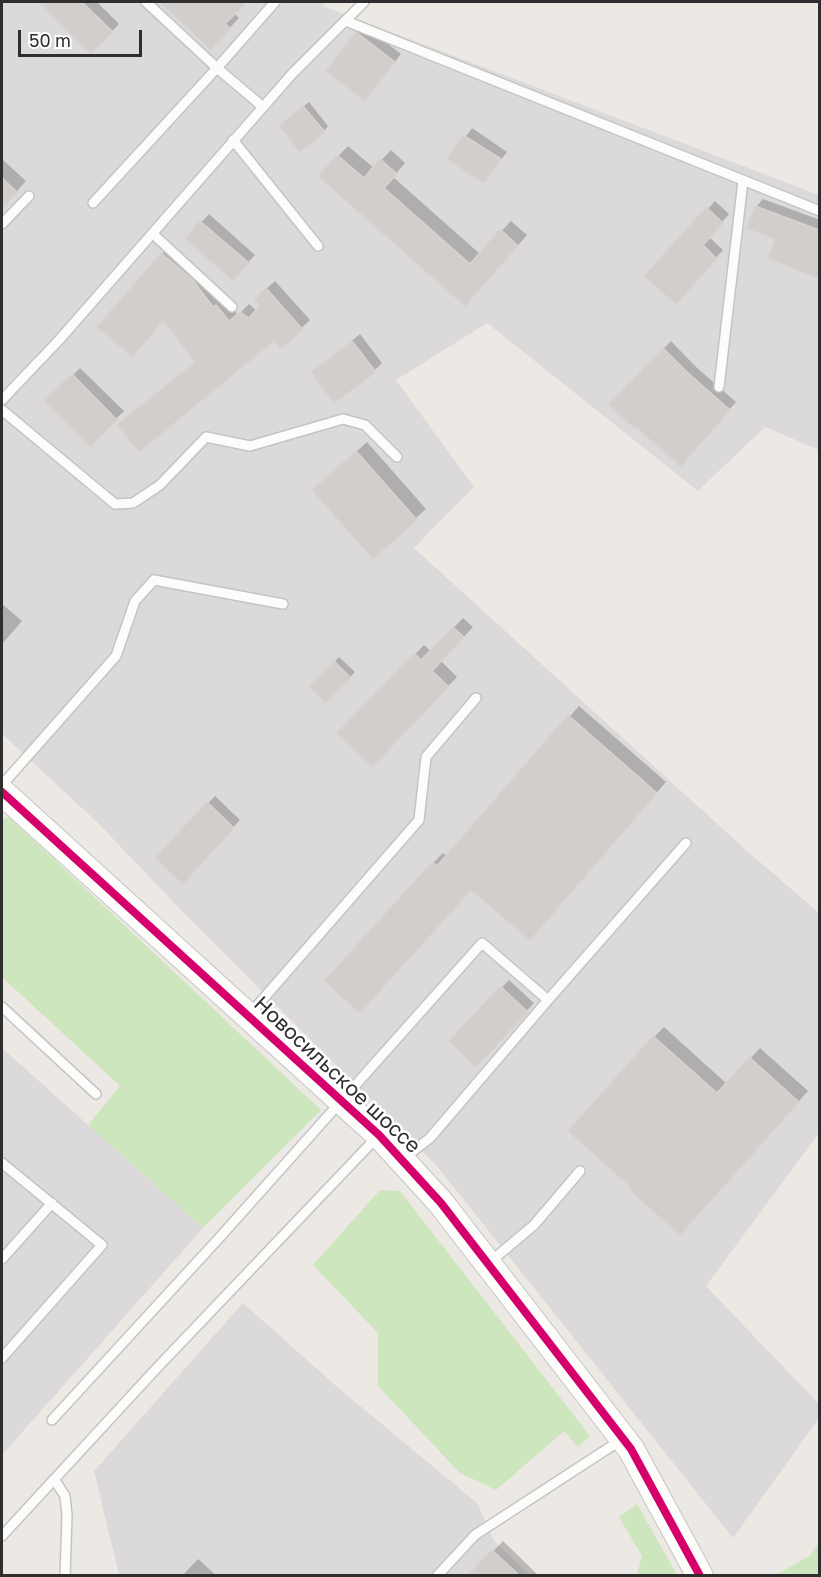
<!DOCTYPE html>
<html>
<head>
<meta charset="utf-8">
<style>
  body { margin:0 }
  #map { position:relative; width:821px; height:1577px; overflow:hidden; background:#ece8e4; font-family:"Golos Text",sans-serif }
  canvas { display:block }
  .frame { position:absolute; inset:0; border:3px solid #2e2e2e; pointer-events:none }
  .scale { position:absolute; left:18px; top:30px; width:124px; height:27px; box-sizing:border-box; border:3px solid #2e2e2e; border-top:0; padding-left:8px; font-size:18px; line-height:21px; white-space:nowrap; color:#2e2e2e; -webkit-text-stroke:4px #fff; paint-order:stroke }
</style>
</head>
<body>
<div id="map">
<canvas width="821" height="1577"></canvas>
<div class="frame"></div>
<div class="scale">50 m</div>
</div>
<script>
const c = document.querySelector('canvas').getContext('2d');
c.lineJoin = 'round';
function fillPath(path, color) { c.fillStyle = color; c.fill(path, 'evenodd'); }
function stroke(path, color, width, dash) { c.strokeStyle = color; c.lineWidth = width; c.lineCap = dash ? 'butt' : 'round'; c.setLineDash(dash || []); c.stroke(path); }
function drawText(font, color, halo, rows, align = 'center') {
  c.font = font + ' "Golos Text",sans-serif'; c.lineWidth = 5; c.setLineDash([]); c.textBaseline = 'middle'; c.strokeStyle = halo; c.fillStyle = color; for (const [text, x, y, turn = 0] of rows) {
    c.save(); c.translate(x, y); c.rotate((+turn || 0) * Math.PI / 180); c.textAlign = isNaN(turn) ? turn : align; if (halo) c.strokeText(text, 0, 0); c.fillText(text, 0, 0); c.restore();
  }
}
const industrial = new Path2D(`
  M 2,2 L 326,2 L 323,6 L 819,195 L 819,450 L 765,427 L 698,491 L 487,323 L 396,380 L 474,487 L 414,548 L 746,850 L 819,913 L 819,1133 L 706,1286 L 819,1404 L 819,1418 L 733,1538 L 437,1166 L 183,912 L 97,822 L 2,734 Z
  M 2,1048 L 203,1228 L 2,1455 Z
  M 243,1303 L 335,1385 L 477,1503 L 494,1541 L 530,1575 L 119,1575 L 94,1471 Z`);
const green = new Path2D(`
  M 9,817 L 321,1110 L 203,1228 L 88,1125 L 120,1086 L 2,977 L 2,819 Z
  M 380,1190 L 400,1191 L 590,1436 L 578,1447 L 564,1431 L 496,1490 L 460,1473 L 378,1386 L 378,1333 L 313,1265 Z
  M 637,1504 L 677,1575 L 637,1575 L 642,1556 L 619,1517 Z
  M 819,1543 L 819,1575 L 776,1575 L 809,1556 Z`);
const shadow = new Path2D(`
  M 41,2 L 97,2 L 119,24 L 91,52 Z
  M 162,2 L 245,2 L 234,13 L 239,18 L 211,48 Z
  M 364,26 L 401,54 L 372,92 L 357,33 Z
  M 309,102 L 328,126 L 324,131 L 286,121 Z
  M 472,128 L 507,152 L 484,182 L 449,159 Z
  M 348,146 L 374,168 L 391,150 L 405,163 L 393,177 L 480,254 L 511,221 L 527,235 L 475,294 L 320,175 Z
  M 2,159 L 26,181 L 2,208 Z
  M 763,199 L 820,220 L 819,276 L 777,238 L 756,207 Z
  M 715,201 L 729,214 L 709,237 L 723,250 L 683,295 L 646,276 Z
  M 209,214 L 255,255 L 240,271 L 187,238 Z
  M 170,246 L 200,271 L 222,300 L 225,298 L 238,315 L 249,304 L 257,311 L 262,304 L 264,291 L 275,281 L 310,320 L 281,347 L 274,339 L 197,361 L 162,254 Z
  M 360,334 L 382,363 L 375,370 L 313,372 Z
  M 671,341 L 695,366 L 736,402 L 688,457 L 611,404 Z
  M 80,368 L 124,411 L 90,444 L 47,401 Z
  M 367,442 L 426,509 L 373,556 L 324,481 Z
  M 2,604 L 22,621 L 2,644 Z
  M 463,618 L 473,627 L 441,661 L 457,677 L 372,764 L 339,732 L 424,645 L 431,651 Z
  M 339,657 L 355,672 L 326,701 L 311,687 Z
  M 579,706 L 666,782 L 540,928 L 471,888 L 369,1001 L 433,863 L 443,853 L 447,857 Z
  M 215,796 L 240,820 L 183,881 L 157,857 Z
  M 509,980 L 534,1003 L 476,1065 L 451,1041 Z
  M 664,1027 L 727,1084 L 760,1048 L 808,1091 L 689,1223 L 654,1037 Z
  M 503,1541 L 539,1576 L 470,1576 Z
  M 198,1559 L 217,1576 L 182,1576 Z`);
const building = new Path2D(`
  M 39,2 L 82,2 L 113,32 L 91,54 Z
  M 160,2 L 247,2 L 225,24 L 231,29 L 211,50 Z
  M 356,32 L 395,62 L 365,101 L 326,71 Z
  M 303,106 L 325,132 L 300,152 L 279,126 Z
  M 463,135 L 501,159 L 484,184 L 447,159 Z
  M 337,155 L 364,178 L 380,159 L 397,174 L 384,188 L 470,264 L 500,229 L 518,246 L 465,306 L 318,176 Z
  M 2,178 L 17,192 L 2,209 Z
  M 755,206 L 819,230 L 819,278 L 768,259 L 775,239 L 746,228 Z
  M 706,207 L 723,223 L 703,245 L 717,259 L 676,304 L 644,276 Z
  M 200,221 L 249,263 L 233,281 L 185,238 Z
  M 161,253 L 192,279 L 213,307 L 216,305 L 229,321 L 240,312 L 249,318 L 260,305 L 254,299 L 266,288 L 303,330 L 281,349 L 274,341 L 139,452 L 117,425 L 195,362 L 163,320 L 133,357 L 97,327 Z
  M 352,341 L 376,372 L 334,403 L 311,372 Z
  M 663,348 L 688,373 L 730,410 L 681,466 L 636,427 L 635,429 L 609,404 Z
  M 72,374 L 117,420 L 90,447 L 44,401 Z
  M 356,451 L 417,520 L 373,559 L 312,490 Z
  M 453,627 L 464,637 L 432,671 L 449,687 L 372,767 L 337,733 L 414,653 L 421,660 Z
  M 334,661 L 351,678 L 326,703 L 309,687 Z
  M 568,715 L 657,793 L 530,940 L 471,890 L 360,1013 L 324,981 L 432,862 L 437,866 Z
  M 207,802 L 234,828 L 183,884 L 155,858 Z
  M 500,986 L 528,1012 L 476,1067 L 449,1041 Z
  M 653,1036 L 717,1093 L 749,1057 L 799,1102 L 680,1235 L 630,1190 L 632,1188 L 568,1131 Z
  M 492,1550 L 519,1575 L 468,1575 Z`);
const lane = new Path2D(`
  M 146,2 L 217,68 L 275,2
  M 346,21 L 820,211
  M 233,140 L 318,246
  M 93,203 L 217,68 L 263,107
  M 2,224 L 29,196
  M 153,234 L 232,307
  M 719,387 L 743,181
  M 2,400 L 60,339 L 292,74 L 364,2
  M 2,410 L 115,504 L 133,503 L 160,485 L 206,437 L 250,446 L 343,419 L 365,425 L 397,457
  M 2,785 L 116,656 L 135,601 L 154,580 L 283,604
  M 548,1000 L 686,843
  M 2,1007 L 96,1094
  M 249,1015 L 419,820 L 426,757 L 476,698
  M 2,1163 L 102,1245 L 2,1358
  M 2,1259 L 52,1203
  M 490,1262 L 534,1225 L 580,1171
  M 52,1420 L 221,1236 L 482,943 L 548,1000 L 430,1138 L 404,1158
  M 54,1479 L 65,1496 L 67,1515 L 65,1576
  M 2,1536 L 155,1370 L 378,1136
  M 437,1576 L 475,1535 L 621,1440`);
const secondary = new Path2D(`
  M 2,792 L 379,1135 L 441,1203 L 631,1449 L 700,1576`);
const cycleway = new Path2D(`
  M 2,792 L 379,1135 L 441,1203 L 631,1449 L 700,1576`);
const streetNames = [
  ["Новосильское шоссе",337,1075,43]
];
fillPath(industrial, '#dcd9db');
fillPath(green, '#cee6be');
fillPath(shadow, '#0003');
fillPath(building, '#d1cecb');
stroke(building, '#d7d4d0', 1.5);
stroke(lane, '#c5c4c5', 12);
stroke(secondary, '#c5c4c5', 28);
stroke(lane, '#fcfcfb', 9);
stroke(secondary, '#fcfcfb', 26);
stroke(cycleway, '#d6006c', 8);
drawText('21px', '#2e2e2e', '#fff', streetNames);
</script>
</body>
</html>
